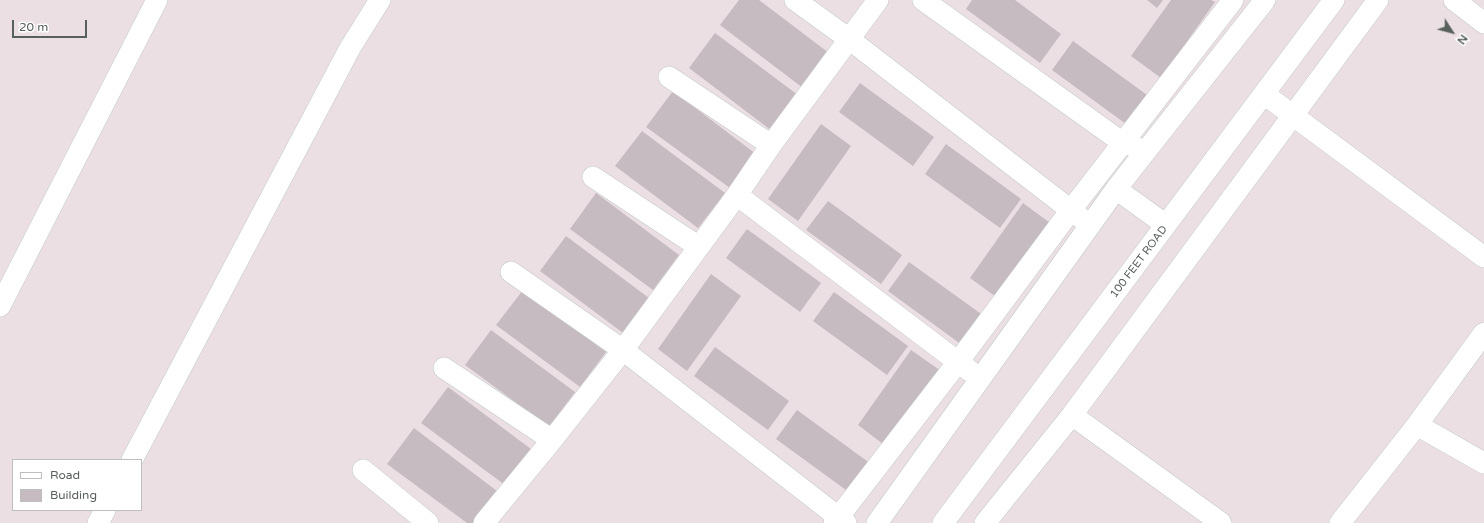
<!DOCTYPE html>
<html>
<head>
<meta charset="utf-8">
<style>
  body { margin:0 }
  #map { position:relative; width:1484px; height:523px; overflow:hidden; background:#ebdfe4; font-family:"Varela Round",sans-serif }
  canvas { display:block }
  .legend { position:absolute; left:12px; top:459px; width:130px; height:52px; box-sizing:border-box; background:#fff; border:1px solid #bcbfbd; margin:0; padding:5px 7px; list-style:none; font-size:12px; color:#58605b }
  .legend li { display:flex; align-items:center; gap:8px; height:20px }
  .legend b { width:20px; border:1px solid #bcbfbd }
  .north { position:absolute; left:1432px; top:12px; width:40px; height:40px; -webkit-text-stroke:3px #fff; paint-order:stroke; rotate:126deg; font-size:11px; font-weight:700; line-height:16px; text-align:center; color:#58605b }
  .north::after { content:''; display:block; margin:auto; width:14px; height:18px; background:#58605b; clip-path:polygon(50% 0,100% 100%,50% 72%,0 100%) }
  .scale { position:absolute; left:12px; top:20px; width:75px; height:18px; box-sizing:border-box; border:2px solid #58605b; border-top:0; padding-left:5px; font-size:12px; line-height:14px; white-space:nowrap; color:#58605b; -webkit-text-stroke:3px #fff; paint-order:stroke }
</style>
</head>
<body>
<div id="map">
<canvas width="1484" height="523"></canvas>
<ul class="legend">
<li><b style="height:5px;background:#fff"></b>Road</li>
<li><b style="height:11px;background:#c6bbc1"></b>Building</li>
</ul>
<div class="north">N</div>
<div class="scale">20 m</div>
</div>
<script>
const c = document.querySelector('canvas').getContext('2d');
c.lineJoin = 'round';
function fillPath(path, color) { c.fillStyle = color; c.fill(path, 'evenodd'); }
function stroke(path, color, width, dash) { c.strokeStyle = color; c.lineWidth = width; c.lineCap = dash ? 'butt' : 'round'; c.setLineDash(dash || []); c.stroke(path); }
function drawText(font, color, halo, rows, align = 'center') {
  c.font = font + ' "Varela Round",sans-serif'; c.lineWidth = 3; c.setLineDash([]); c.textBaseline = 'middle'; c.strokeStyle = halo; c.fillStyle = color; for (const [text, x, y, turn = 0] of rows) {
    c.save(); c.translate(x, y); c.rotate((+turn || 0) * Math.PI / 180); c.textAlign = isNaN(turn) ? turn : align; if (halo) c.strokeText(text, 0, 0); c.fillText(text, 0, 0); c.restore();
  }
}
const building = new Path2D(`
  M 739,0 L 759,0 L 829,53 L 803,88 L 720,25 Z
  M 972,0 L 1015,0 L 1061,34 L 1040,63 L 966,9 Z
  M 1147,0 L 1163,0 L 1157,8 Z
  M 1171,0 L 1211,0 L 1215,2 L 1161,78 L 1131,56 Z
  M 715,33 L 798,95 L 772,131 L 689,68 Z
  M 1073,41 L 1147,95 L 1126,124 L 1052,70 Z
  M 860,83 L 934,137 L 913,166 L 839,112 Z
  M 673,91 L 756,154 L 730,188 L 646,127 Z
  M 821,124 L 851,146 L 798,221 L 768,199 Z
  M 642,131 L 725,193 L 698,228 L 615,166 Z
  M 946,144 L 1021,199 L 1000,228 L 925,174 Z
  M 596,193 L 679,255 L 653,290 L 570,229 Z
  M 828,201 L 902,255 L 881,284 L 806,230 Z
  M 1023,203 L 1053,225 L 999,299 L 970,278 Z
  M 747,229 L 821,283 L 800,312 L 726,258 Z
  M 566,236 L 649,298 L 623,333 L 540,271 Z
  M 909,262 L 984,316 L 962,345 L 888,291 Z
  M 711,274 L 741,296 L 687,371 L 658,349 Z
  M 523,290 L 606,352 L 580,387 L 496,325 Z
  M 834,292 L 908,346 L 887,375 L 813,321 Z
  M 491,330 L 575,392 L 549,427 L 465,365 Z
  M 715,347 L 789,401 L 768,430 L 694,376 Z
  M 911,350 L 941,371 L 887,447 L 858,425 Z
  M 448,387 L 531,449 L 505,485 L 421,423 Z
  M 797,410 L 871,464 L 850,493 L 776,439 Z
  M 414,428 L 497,491 L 473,523 L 467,523 L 387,464 Z`);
const minor = new Path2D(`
  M 795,0 L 849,39 L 1081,218
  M 923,0 L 1123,143 L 1136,147
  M 1454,0 L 1484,23
  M 669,77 L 771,145
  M 1264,94 L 1484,257
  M 593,177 L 699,247
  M 1116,189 L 1166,225
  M 737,195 L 970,371
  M 511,272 L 623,350 L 846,523
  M 0,306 L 157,0
  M 444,368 L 552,440
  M 1072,415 L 1221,523
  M 1417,425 L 1484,463
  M 132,460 L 350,48 L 380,0
  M 363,470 L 428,523
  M 98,523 L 105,510
  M 484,523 L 552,440 L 623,350 L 737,195 L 771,145 L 878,0
  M 834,523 L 958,362 L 1071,210 L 1233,0
  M 877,523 L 1116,189 L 1265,0
  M 943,523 L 1334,0
  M 985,523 L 1072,415 L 1378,0
  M 1340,523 L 1417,425 L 1484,333`);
const streetNames = [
  ["100 FEET ROAD",1139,262,-53]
];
fillPath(building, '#c6bbc1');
stroke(minor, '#c3cac6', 22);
stroke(minor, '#fff', 21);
drawText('11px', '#58605b', '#fff', streetNames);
</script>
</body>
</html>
